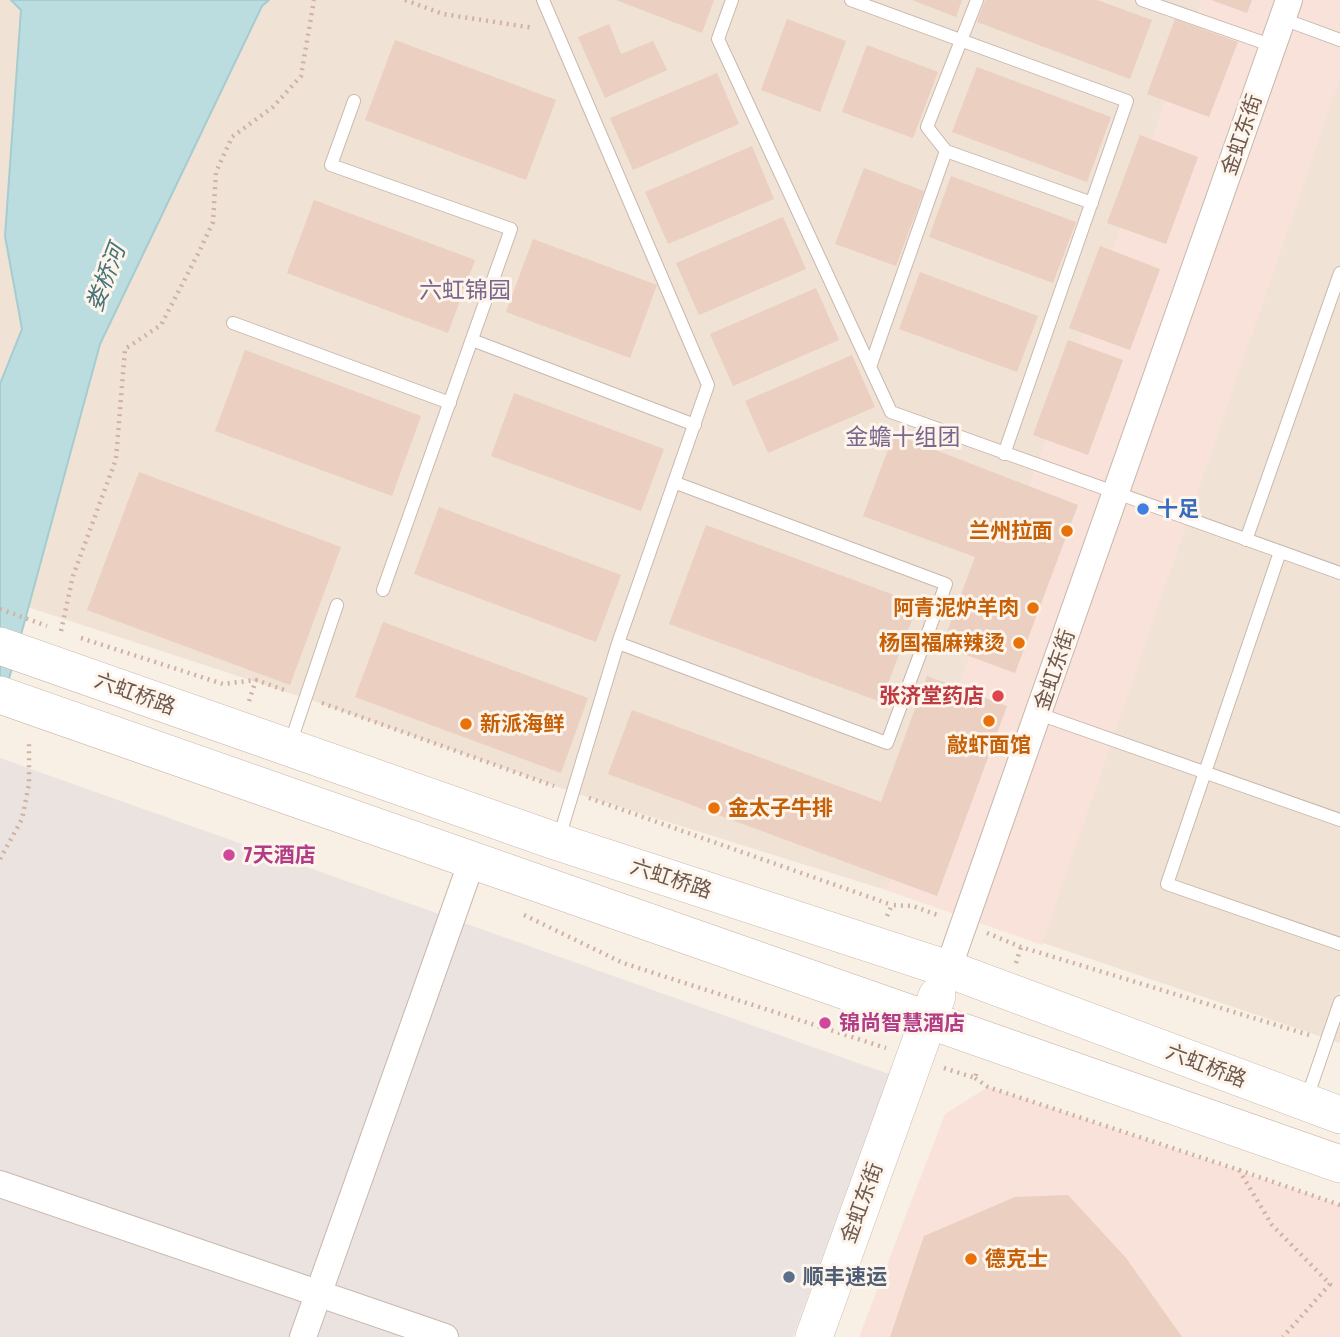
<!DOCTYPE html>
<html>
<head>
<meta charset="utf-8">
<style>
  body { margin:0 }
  canvas { display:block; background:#f9f0e5 }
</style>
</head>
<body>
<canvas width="1340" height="1337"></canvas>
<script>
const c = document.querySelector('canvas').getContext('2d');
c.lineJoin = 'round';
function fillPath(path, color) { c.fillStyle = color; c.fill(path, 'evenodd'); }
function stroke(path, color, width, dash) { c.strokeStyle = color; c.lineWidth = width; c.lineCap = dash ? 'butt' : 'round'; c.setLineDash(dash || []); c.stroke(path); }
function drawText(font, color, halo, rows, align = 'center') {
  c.font = font + ' "Asap Condensed","Noto Sans SC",sans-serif'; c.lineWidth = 6; c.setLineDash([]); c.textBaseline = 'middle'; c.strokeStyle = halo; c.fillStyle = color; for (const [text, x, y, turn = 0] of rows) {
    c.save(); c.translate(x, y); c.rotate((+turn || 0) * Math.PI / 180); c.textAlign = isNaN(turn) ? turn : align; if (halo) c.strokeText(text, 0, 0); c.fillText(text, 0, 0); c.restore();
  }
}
const residential = new Path2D(`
  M 0,0 L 1340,0 L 1340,1043 L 886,890 L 575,793 L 305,698 L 0,598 Z`);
const commercial = new Path2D(`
  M 1201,0 L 1340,0 L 1340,79 L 1042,945 L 886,890 Z
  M 988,1087 L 1340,1205 L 1340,1337 L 859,1337 L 945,1114 Z`);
const industrial = new Path2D(`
  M 0,758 L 889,1074 L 793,1337 L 0,1337 Z`);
const water = new Path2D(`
  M 11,0 L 269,0 L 262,6 L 100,344 L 0,712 L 0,384 L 22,329 L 5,236 L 21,10 Z`);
const building = new Path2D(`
  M 616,0 L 714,0 L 702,33 Z
  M 912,0 L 962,0 L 956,17 Z
  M 985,0 L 1097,0 L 1152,20 L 1130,79 L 977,22 Z
  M 1211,0 L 1252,0 L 1247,13 Z
  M 787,19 L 846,41 L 820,112 L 761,90 Z
  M 1175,19 L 1238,42 L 1209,117 L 1147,94 Z
  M 609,24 L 621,54 L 653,41 L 667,70 L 605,98 L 578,37 Z
  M 395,40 L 556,100 L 526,180 L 365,120 Z
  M 867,45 L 938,72 L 913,138 L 842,112 Z
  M 977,67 L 1111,117 L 1087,182 L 952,132 Z
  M 717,73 L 739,124 L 633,170 L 610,118 Z
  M 1140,135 L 1198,157 L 1166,244 L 1107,223 Z
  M 752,146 L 774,199 L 668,244 L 645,192 Z
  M 864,168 L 924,191 L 896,266 L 835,244 Z
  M 951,176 L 1076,222 L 1053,283 L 929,237 Z
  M 314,200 L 475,260 L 448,333 L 287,273 Z
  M 783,217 L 806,269 L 699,315 L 676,263 Z
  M 533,239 L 657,285 L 630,358 L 506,312 Z
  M 1100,246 L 1160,269 L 1130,350 L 1069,328 Z
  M 920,272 L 1038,316 L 1017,372 L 899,329 Z
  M 816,288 L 839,340 L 733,386 L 710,334 Z
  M 1068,340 L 1123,360 L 1088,455 L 1033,435 Z
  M 245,350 L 421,416 L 392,496 L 215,431 Z
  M 852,355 L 875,407 L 768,453 L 745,401 Z
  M 514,393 L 664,449 L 641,511 L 491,456 Z
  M 894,434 L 1078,505 L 1015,673 L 942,646 L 975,557 L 863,516 Z
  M 139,472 L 341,547 L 290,685 L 87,610 Z
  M 439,507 L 621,575 L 596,642 L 414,574 Z
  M 706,525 L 918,604 L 881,702 L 669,624 Z
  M 383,622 L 588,698 L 561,773 L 355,697 Z
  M 927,676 L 1007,706 L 937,896 L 608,774 L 632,710 L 881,802 Z
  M 1068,1195 L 1126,1258 L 1182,1337 L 890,1337 L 924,1236 L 1015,1197 Z`);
const path = new Path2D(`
  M 405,0 L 443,14 L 534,28
  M 0,609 L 47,626
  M 61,631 L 73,576 L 116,459 L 125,349 L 161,325 L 199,252 L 213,222 L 216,172 L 232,137 L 273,107 L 301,76 L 314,0
  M 81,638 L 223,684 L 256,680 L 287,691
  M 249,701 L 256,680
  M 322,703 L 554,786
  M 589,798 L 892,905
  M 0,859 L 22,819 L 29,784 L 29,741
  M 524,915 L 623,963 L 886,1048
  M 887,916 L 892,905 L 913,906 L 940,916
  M 987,933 L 1021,947 L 1309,1035
  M 1016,963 L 1021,947
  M 944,1068 L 975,1078 L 977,1070
  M 975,1078 L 988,1087 L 1239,1170 L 1272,1225 L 1330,1284 L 1283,1337
  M 1239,1170 L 1340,1205`);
const lane = new Path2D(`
  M 543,0 L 708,385 L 618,643 L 559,838
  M 732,0 L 718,39 L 891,412 L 1340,573
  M 851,0 L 1127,101 L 1004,454
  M 1142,0 L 1273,46
  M 1283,19 L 1340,40
  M 354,101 L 331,165 L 511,229 L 383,590
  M 946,151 L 1092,203
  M 233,323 L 450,403
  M 472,340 L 695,425
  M 870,367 L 946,151 L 927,127 L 977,0
  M 1246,540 L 1340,273
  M 1280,552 L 1167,884 L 1340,944
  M 618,643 L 887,743 L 946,584 L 676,483
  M 1039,714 L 1340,820
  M 290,744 L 337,605
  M 1306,1101 L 1340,1002`);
const street = new Path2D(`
  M 948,969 L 1289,0
  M 0,1184 L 445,1337
  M 303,1337 L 473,858`);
const secondary = new Path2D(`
  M 0,646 L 558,842 L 948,969 L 1340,1115
  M 0,695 L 1340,1164
  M 814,1337 L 937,996`);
const markers = [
  [1143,509,7,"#3f7fe0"],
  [1067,531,7,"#e8710a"],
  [1033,608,7,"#e8710a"],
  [1019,643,7,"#e8710a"],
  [998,696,7,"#e0444e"],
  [989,721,7,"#e8710a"],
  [466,724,7,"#e8710a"],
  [714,808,7,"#e8710a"],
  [229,855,7,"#d1479c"],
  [825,1023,7,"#d1479c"],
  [971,1259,7,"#e8710a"],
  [789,1277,7,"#5c6f8a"]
];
const streetNames = [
  ["金虹东街",1242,135,-71],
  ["金虹东街",1055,670,-71],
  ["六虹桥路",135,694,20],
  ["六虹桥路",671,879,18],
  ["六虹桥路",1206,1066,21],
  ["金虹东街",862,1203,-70]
];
const shopNames = [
  ["十足",1157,509]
];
const foodNames = [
  ["兰州拉面",1053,531],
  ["阿青泥炉羊肉",1019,608],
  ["杨国福麻辣烫",1005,643],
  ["新派海鲜",480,724,"left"],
  ["敲虾面馆",989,745,"center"],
  ["金太子牛排",728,808,"left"],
  ["德克士",985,1259,"left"]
];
const healthNames = [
  ["张济堂药店",984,696]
];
const hotelNames = [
  ["7天酒店",243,855],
  ["锦尚智慧酒店",839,1023]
];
const serviceNames = [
  ["顺丰速运",803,1277]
];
const waterNames = [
  ["娄桥河",106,278,-69]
];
const neighbourhoodNames = [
  ["六虹锦园",465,291],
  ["金蟾十组团",903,438]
];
fillPath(residential, '#f0e2d4');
fillPath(commercial, '#f8e2da');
fillPath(industrial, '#eae3df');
fillPath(water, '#bcdde0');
stroke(water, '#a4ccd1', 2);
fillPath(building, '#ebcfc0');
stroke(lane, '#c9b8ad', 14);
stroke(street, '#c9b8ad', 28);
stroke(secondary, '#cebaae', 38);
stroke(path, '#d0b2a4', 4.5, [2, 5]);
stroke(lane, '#fff', 12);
stroke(street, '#fff', 26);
stroke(secondary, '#fff', 37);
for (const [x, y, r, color] of markers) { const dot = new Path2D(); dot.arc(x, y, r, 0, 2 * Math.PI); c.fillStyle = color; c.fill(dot); stroke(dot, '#fdf5eb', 2.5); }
drawText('21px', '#6f584d', '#fdf5eb', streetNames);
drawText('bold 21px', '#366cbe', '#fdf5eb', shopNames, 'left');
drawText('bold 21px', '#c56008', '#fdf5eb', foodNames, 'right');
drawText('bold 21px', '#be3a42', '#fdf5eb', healthNames, 'right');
drawText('bold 21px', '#b23c85', '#fdf5eb', hotelNames, 'left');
drawText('bold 21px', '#4e5e75', '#fdf5eb', serviceNames, 'left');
drawText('italic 23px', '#477379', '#fdf5eb', waterNames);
drawText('23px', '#7c668c', '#fdf5eb', neighbourhoodNames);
</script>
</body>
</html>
